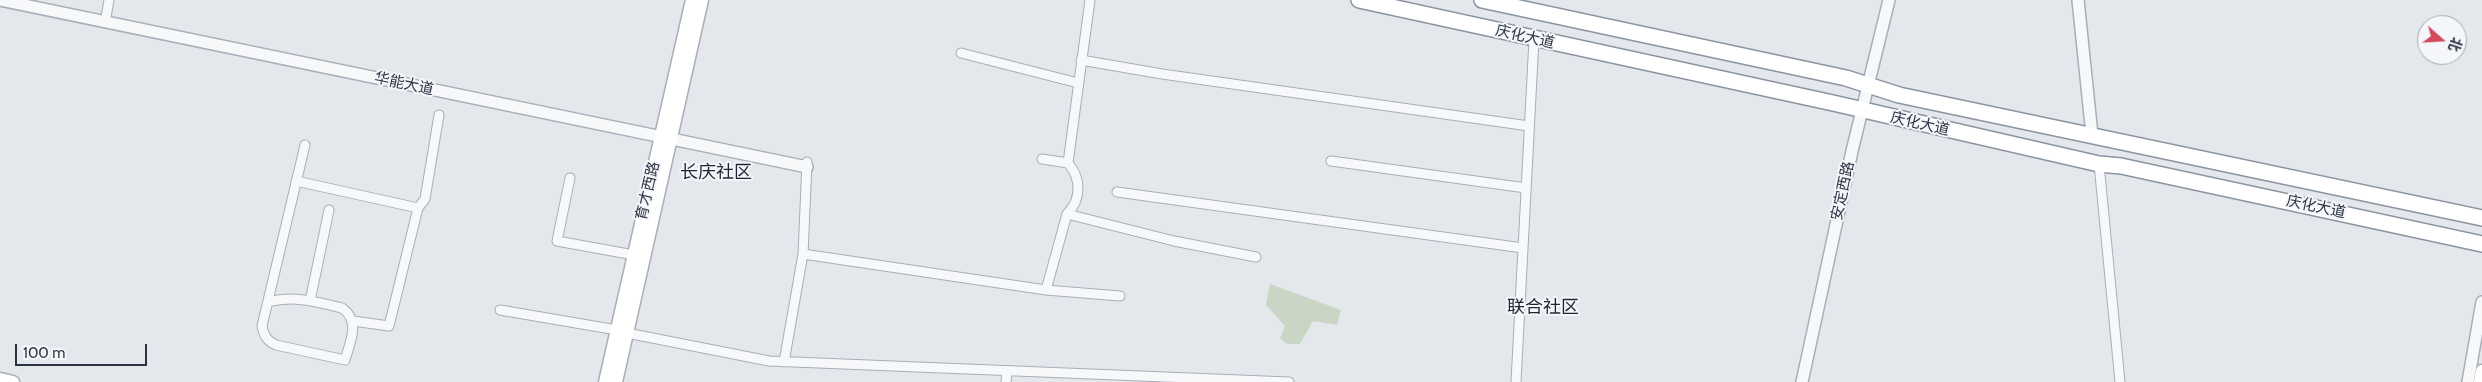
<!DOCTYPE html>
<html>
<head>
<meta charset="utf-8">
<style>
  body { margin:0 }
  #map { position:relative; width:2482px; height:382px; overflow:hidden; background:#e4e7ec; font-family:Cabin,"Noto Sans SC",sans-serif }
  canvas { display:block }
  .north { position:absolute; left:2417px; top:15px; width:50px; height:50px; box-sizing:border-box; background:#f4f6f9; border:1px solid #a4a8b1; border-radius:50%; rotate:109deg; font-size:14px; font-weight:700; line-height:20px; text-align:center; color:#2b3445 }
  .north::after { content:''; display:block; margin:auto; width:18px; height:22px; background:#d1495b; clip-path:polygon(50% 0,100% 100%,50% 72%,0 100%) }
  .scale { position:absolute; left:15px; top:344px; width:132px; height:22px; box-sizing:border-box; border:2px solid #2b3445; border-top:0; padding-left:6px; font-size:15px; line-height:18px; white-space:nowrap; color:#2b3445; -webkit-text-stroke:4px #f4f6f9; paint-order:stroke }
</style>
</head>
<body>
<div id="map">
<canvas width="2482" height="382"></canvas>
<div class="north">北</div>
<div class="scale">100 m</div>
</div>
<script>
const c = document.querySelector('canvas').getContext('2d');
c.lineJoin = 'round';
function fillPath(path, color) { c.fillStyle = color; c.fill(path, 'evenodd'); }
function stroke(path, color, width, dash) { c.strokeStyle = color; c.lineWidth = width; c.lineCap = dash ? 'butt' : 'round'; c.setLineDash(dash || []); c.stroke(path); }
function drawText(font, color, halo, rows, align = 'center') {
  c.font = font + ' Cabin,"Noto Sans SC",sans-serif'; c.lineWidth = 4; c.setLineDash([]); c.textBaseline = 'middle'; c.strokeStyle = halo; c.fillStyle = color; for (const [text, x, y, turn = 0] of rows) {
    c.save(); c.translate(x, y); c.rotate((+turn || 0) * Math.PI / 180); c.textAlign = isNaN(turn) ? turn : align; if (halo) c.strokeText(text, 0, 0); c.fillText(text, 0, 0); c.restore();
  }
}
const green = new Path2D(`
  M 1270,284 L 1341,310 L 1337,325 L 1313,321 L 1300,344 L 1287,344 L 1280,338 L 1285,326 L 1266,305 Z`);
const minor = new Path2D(`
  M 106,17 L 109,0
  M 961,53 L 1078,83
  M 1081,60 L 1162,74 L 1529,126
  M 1042,159 L 1068,163 C 1081,178 1082,199 1067,214 L 1046,290
  M 1331,161 L 1526,188
  M 1068,163 L 1090,0
  M 2099,164 L 2120,382
  M 570,178 L 557,241 L 634,255
  M 296,181 L 418,208
  M 1117,192 L 1523,248
  M 1067,214 L 1174,241 L 1256,257
  M 803,254 L 1046,290 L 1120,296
  M 310,301 L 329,210
  M 268,302 C 294,295 317,302 342,308 C 361,321 350,342 345,360 L 276,345 C 267,341 264,336 262,326 L 305,145
  M 500,310 L 617,330
  M 353,321 L 389,326 L 418,208 L 425,199 L 439,115
  M 627,333 L 769,361 L 1289,382
  M 784,362 L 803,254 L 807,162
  M 1006,382 L 1007,371
  M 1516,382 L 1534,39`);
const tertiary = new Path2D(`
  M 0,0 L 807,167
  M 2078,0 L 2092,135
  M 1802,382 L 1852,151 L 1889,0
  M 2468,382 L 2482,302`);
const secondary = new Path2D(`
  M 0,379 L 13,382
  M 605,382 L 692,0
  M 616,382 L 702,0
  M 2480,382 L 2482,371`);
const trunk = new Path2D(`
  M 1359,0 L 1833,103 L 2099,164 L 2121,166 L 2482,244
  M 1482,0 L 1846,78 L 1899,95 L 2482,218`);
const streetNames = [
  ["庆化大道",1525,37,13],
  ["华能大道",404,84,12],
  ["庆化大道",1920,124,13],
  ["育才西路",648,191,-77],
  ["安定西路",1843,191,-78],
  ["庆化大道",2316,207,12]
];
const quarterNames = [
  ["长庆社区",716,173],
  ["联合社区",1543,308]
];
fillPath(green, '#c9d6c5');
stroke(minor, '#a9aeb7', 11);
stroke(tertiary, '#a9aeb7', 14);
stroke(secondary, '#a9aeb7', 15);
stroke(trunk, '#8b94a3', 18);
stroke(minor, '#f7f8fa', 9);
stroke(tertiary, '#f7f8fa', 11);
stroke(secondary, '#fff', 12);
stroke(trunk, '#fff', 15);
drawText('15px', '#2b3445', '#f4f6f9', streetNames);
drawText('18px', '#1d2536', '#f4f6f9', quarterNames);
</script>
</body>
</html>
